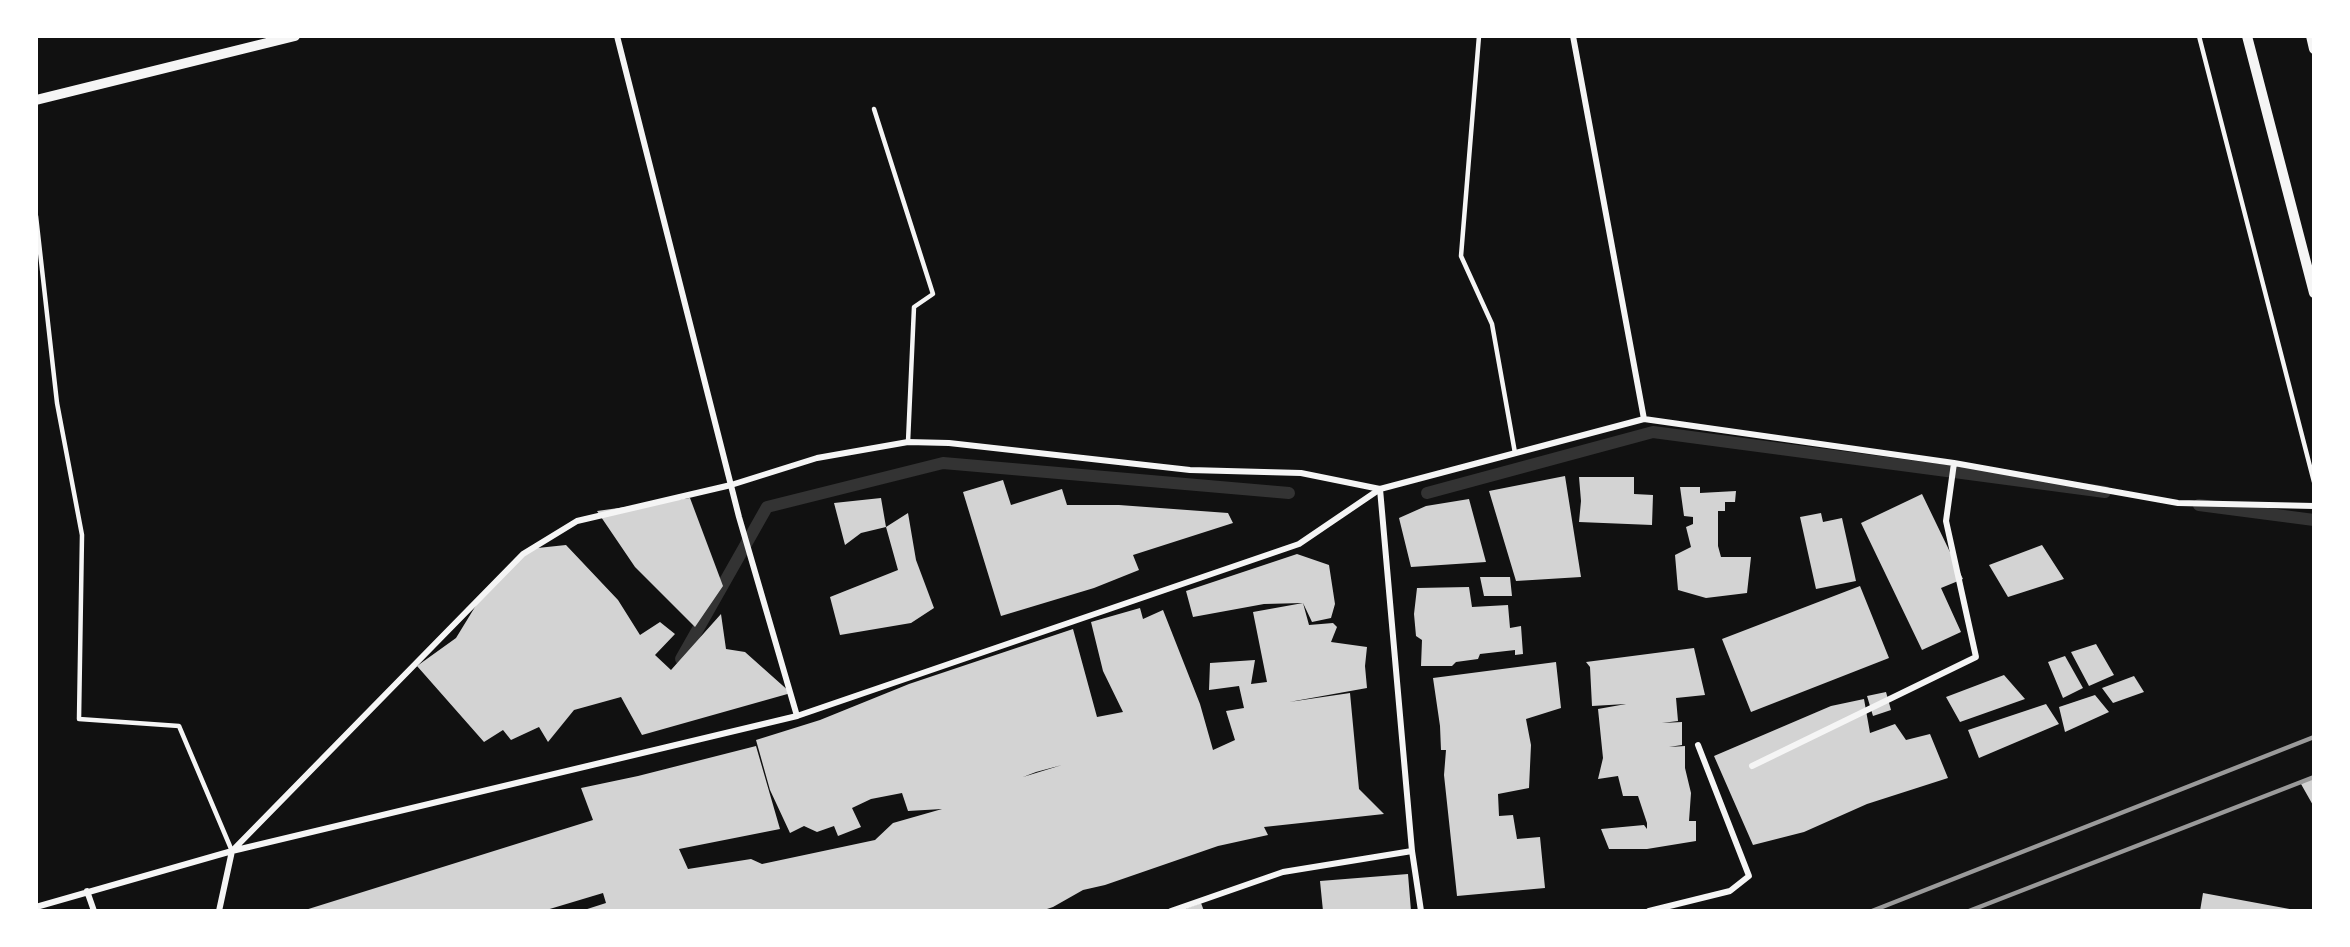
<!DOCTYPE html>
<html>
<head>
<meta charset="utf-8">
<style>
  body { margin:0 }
  #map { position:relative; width:2350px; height:947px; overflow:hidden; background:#111; font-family:Raleway,sans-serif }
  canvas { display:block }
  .frame { position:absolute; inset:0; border:38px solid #fff; pointer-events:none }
</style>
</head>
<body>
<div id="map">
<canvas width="2350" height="947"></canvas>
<div class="frame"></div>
</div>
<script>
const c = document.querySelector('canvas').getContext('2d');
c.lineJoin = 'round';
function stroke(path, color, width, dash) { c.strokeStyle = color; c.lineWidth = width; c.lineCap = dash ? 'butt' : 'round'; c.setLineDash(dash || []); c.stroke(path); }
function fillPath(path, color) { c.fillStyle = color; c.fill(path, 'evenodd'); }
const stream = new Path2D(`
  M 1427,493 L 1653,432 L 2105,492
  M 2199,505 L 2314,520
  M 681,659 L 767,507 L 943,463 L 1289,493`);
const building = new Path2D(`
  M 1565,476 L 1581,577 L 1516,581 L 1489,491 Z
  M 1579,477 L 1634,477 L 1634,494 L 1653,495 L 1652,525 L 1579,522 L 1581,501 Z
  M 1003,480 L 1011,505 L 1062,489 L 1067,505 L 1119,505 L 1228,513 L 1233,523 L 1133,555 L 1139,570 L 1094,588 L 1001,616 L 963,492 Z
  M 1680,487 L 1700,487 L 1700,493 L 1736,491 L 1735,502 L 1725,502 L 1725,511 L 1718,511 L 1718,546 L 1721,557 L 1751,557 L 1747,593 L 1706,598 L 1678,590 L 1675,555 L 1691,547 L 1686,527 L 1693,524 L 1693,517 L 1684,516 Z
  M 1922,494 L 1963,579 L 1941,588 L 1961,632 L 1922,650 L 1861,523 Z
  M 690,498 L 723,586 L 695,627 L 635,567 L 597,511 Z
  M 881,498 L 886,527 L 861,533 L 845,545 L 834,503 Z
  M 1469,499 L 1486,562 L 1411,567 L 1399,518 L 1426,506 Z
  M 908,513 L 916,560 L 934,608 L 911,623 L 840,635 L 830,597 L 898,570 L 886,527 Z
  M 1821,513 L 1823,522 L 1842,518 L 1856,581 L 1816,589 L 1800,517 Z
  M 566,545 L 618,600 L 640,635 L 660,622 L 675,634 L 655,655 L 671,670 L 721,614 L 726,649 L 745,652 L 791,693 L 642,735 L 621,697 L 574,710 L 548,742 L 539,727 L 511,740 L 503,730 L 484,742 L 417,666 L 456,638 L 486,589 L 528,549 Z
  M 2042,545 L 2064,579 L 2008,597 L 1989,565 Z
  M 1297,554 L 1329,565 L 1335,604 L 1331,618 L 1312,622 L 1303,603 L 1264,604 L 1193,617 L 1186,591 Z
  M 1480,577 L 1510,577 L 1512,596 L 1484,596 Z
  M 1860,586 L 1889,658 L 1751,712 L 1722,639 Z
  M 1469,587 L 1472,607 L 1508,605 L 1510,628 L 1521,626 L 1523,654 L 1515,655 L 1515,650 L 1480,654 L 1478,659 L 1456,662 L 1452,666 L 1421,666 L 1422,640 L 1416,636 L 1414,614 L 1417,588 Z
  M 1303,603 L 1309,625 L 1333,623 L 1337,627 L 1331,642 L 1367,647 L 1365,666 L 1367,688 L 1289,702 L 1350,693 L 1359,789 L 1384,814 L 1264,827 L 1268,835 L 1218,846 L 1105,885 L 1083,890 L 1053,907 L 1041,911 L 581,911 L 606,903 L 603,893 L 543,911 L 302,911 L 593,820 L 581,788 L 638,776 L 756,746 L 780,829 L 679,849 L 688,869 L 751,859 L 762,864 L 875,840 L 893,823 L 942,809 L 908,811 L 902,793 L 871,799 L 852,808 L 861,827 L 838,836 L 834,826 L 817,832 L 804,826 L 790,833 L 770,790 L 756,740 L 820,720 L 909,684 L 1073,629 L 1097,717 L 1123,712 L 1103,671 L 1091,622 L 1140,608 L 1143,619 L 1163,610 L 1200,704 L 1213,750 L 1235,740 L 1226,711 L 1244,708 L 1239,686 L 1209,690 L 1210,663 L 1255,660 L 1251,684 L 1267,682 L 1253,612 ZM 1062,765 L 1023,777 L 1036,772 Z
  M 2096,644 L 2114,675 L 2089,686 L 2071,652 Z
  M 1694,648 L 1705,695 L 1676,698 L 1678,721 L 1662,723 L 1682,722 L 1682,745 L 1669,747 L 1685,746 L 1685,768 L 1691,793 L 1689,821 L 1696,821 L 1696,841 L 1647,849 L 1609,849 L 1601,829 L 1644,825 L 1647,829 L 1647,823 L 1638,796 L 1623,796 L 1618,776 L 1598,779 L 1603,758 L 1598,709 L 1626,704 L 1592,706 L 1590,667 L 1586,662 Z
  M 2065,656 L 2083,688 L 2063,698 L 2048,662 Z
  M 1556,662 L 1561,708 L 1526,719 L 1531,745 L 1529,788 L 1498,794 L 1499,816 L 1513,815 L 1517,839 L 1540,837 L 1545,888 L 1457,896 L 1444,775 L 1446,750 L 1441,750 L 1440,726 L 1452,725 L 1440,726 L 1433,678 Z
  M 2004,675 L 2025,699 L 1960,722 L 1946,697 Z
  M 2134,676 L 2144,692 L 2113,703 L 2102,688 Z
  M 1886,692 L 1891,710 L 1873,716 L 1867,696 Z
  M 2095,695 L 2109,712 L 2065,732 L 2059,707 Z
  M 1864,699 L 1870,733 L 1895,724 L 1906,740 L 1930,734 L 1948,778 L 1867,804 L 1804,832 L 1753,845 L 1714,756 L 1831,706 Z
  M 2046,704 L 2059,724 L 1979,758 L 1968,730 Z
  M 2314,777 L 2314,807 L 2301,784 Z
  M 1408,874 L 1411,911 L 1323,911 L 1320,881 Z
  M 2203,893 L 2295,910 L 2295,911 L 2200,911 Z
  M 1201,903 L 1204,911 L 1179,911 Z`);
const service = new Path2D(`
  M 1479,36 L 1461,256 L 1492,324 L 1515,453
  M 2199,36 L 2314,482
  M 874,109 L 933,294 L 914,307 L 908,442
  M 36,216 L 57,403 L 82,535 L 79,719 L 179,726 L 232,851`);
const minor = new Path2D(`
  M 617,36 L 739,517 L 797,716
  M 1573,36 L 1644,419
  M 1380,489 L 1412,851 L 1421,911
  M 1752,766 L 1976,657 L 1946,521 L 1954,463
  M 87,891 L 94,911
  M 36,907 L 232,851 L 797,716 L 1299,544 L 1380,489
  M 219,911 L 232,851 L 523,554 L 577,521 L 731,485 L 817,458 L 908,442 L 949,443 L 1190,470 L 1301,473 L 1380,489 L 1644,419 L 1954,463 L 2178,503 L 2314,506
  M 1171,911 L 1283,872 L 1412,851
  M 1649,911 L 1730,891 L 1749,876 L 1698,745`);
const tertiary = new Path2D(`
  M 2247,36 L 2314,293
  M 2311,36 L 2314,49
  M 36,100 L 295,36`);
const rail = new Path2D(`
  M 1872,911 L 2314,737
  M 1969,911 L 2314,777`);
stroke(stream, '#333', 12);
fillPath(building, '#d3d3d3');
stroke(service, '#f5f5f5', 4.5);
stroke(minor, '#f5f5f5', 6);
stroke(tertiary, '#f5f5f5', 10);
stroke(rail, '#9a9a9a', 4.5);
</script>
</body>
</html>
